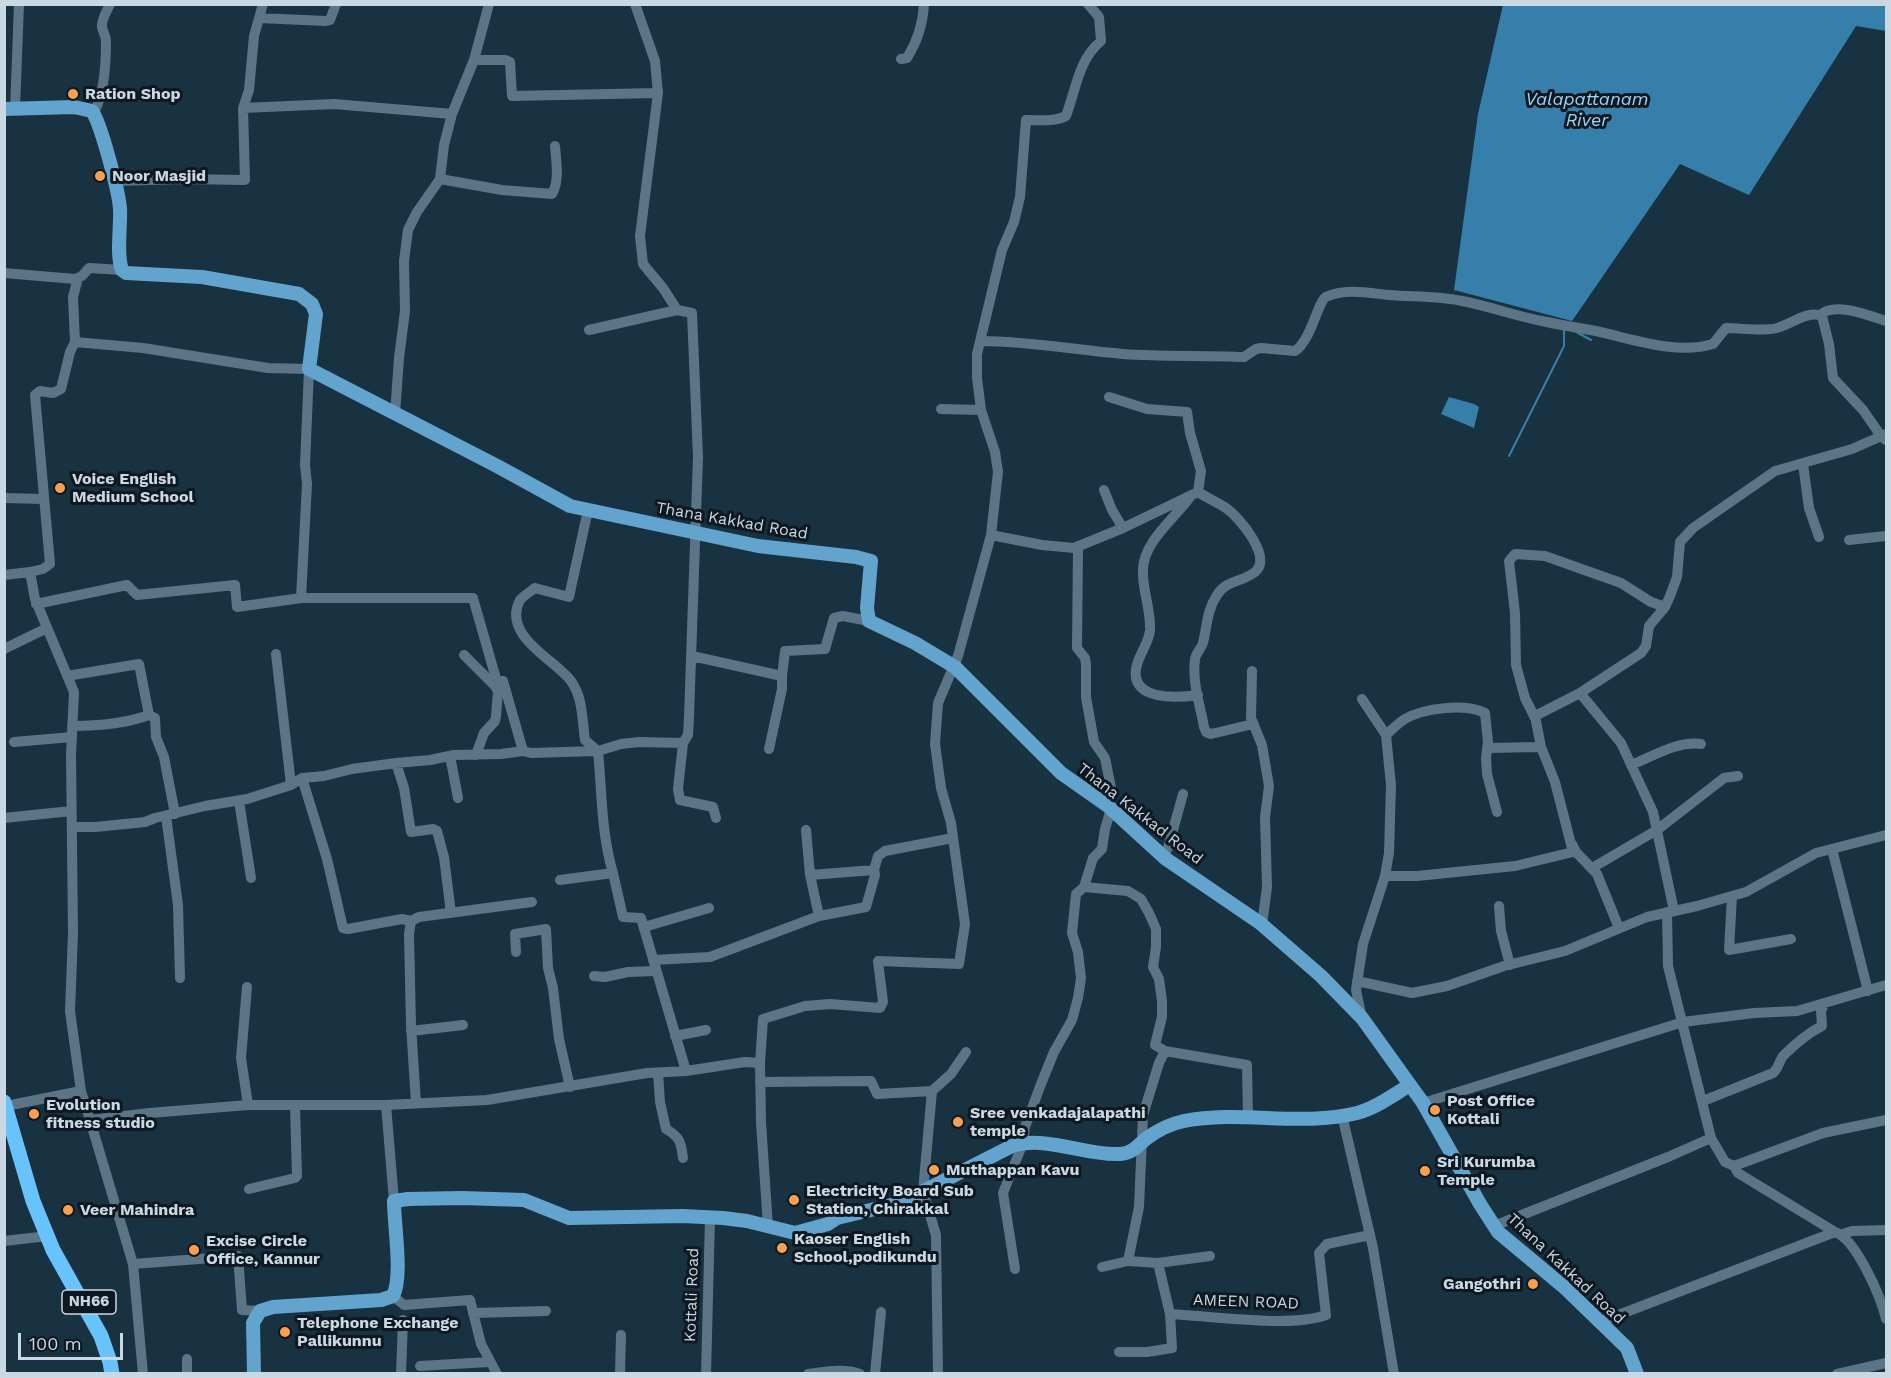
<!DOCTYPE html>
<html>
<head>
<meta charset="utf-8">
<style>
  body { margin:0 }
  #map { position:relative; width:1891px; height:1378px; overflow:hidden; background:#193242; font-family:"Work Sans",sans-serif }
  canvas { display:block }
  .frame { position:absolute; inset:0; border:6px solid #cad8e3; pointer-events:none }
  .scale { position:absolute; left:18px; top:1333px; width:105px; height:27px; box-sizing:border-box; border:3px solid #cad8e3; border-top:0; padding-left:8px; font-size:18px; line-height:21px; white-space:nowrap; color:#cad8e3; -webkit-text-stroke:4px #0e1820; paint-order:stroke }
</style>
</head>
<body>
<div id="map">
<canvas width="1891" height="1378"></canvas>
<div class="frame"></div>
<div class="scale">100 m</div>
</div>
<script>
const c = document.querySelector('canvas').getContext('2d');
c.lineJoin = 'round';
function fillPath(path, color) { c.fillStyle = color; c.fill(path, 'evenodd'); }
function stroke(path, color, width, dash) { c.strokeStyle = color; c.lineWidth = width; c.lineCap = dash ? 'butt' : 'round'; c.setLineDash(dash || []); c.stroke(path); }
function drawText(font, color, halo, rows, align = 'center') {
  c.font = font + ' "Work Sans",sans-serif'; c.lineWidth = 6; c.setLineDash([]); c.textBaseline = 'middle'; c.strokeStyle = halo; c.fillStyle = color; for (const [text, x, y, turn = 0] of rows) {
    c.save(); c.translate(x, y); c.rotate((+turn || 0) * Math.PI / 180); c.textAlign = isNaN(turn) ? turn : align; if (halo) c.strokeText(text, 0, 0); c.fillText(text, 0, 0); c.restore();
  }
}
const water = new Path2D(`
  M 1503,5 L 1886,5 L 1886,31 L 1856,26 L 1749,195 L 1680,164 L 1572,321 L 1454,290 L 1478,114 Z
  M 1449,397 L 1474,404 L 1479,407 L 1474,428 L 1441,414 Z`);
const stream = new Path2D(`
  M 1578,333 L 1591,340
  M 1509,456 L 1564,346 L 1564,330`);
const minor = new Path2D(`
  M 635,4 L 655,61 L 658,93 L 640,236 L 643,264 L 663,288 L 677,310
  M 259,18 L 326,21 L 330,20 L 336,4
  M 901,59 L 907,58 C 917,42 923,23 924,4
  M 474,60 L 489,4
  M 243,108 L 249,90 L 254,36 L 263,4
  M 15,109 L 19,4
  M 94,112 C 105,93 106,63 106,41 C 106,36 103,32 102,27 C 101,20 107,11 110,4
  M 440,179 L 502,190 L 552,194 C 560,181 556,160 555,146
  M 115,181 L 183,179 L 245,180 L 243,108 L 334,104 L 452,114 L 474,60 L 505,60 L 510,62 L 512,96 L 658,93
  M 4,273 L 75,279 L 82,276 L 89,268 L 122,270
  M 78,278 L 73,297 L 75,342 L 70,352 L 61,389 L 53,393 L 40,391 L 35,395 L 50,564 L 43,569 L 30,572 L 35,599 L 74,692 L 71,755 L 73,933 L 70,1011 L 81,1091
  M 1820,315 C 1835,301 1870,316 1886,321
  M 980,341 C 1028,341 1076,350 1123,354 C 1164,357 1204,355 1244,357 L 1256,349 L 1261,348 L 1295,351 C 1311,341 1318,301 1326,297 C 1345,288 1369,293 1389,295 C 1413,297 1438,296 1462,301 C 1489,306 1515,316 1542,321 C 1560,325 1578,328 1596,331 C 1633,339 1676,355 1713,344 L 1726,328 C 1743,328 1761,332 1777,328 C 1792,324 1807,310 1822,316 L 1829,344 L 1833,378 L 1863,410 L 1881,436 L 1886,440
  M 75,342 L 143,348 L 268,368 L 309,369 L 305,465 L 307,484 L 301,598
  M 941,409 L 981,410
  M 395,414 L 399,358 L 405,311 L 404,261 L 408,230 L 417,212 L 440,179 L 444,145 L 452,114
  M 1803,464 L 1809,508 L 1819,537
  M 1104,490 L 1112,510 L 1123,528
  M 1198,492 C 1207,498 1217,502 1226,508 C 1239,517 1273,557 1255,572 C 1243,582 1226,580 1217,595 C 1207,610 1207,626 1203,643 C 1201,649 1196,653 1195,659 C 1192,682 1200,705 1204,727 L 1206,732 L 1211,734 L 1253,724
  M 1190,497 C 1175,518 1143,542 1143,570 C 1142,590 1151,609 1150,630 C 1149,644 1138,655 1136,669 C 1131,701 1178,698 1198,695
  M 4,498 L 43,499
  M 588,510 L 569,597 L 535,588 C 530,592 523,596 520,600 C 501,636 556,660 571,681 C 583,698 582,719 585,740 L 598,751 C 602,792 601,832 613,873
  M 991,535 L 1042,545 L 1074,548 L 1123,528 L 1198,492 L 1201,471 L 1190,433 L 1187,412 L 1147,409 L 1109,397
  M 1849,540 L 1886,536
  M 1078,546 L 1077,648 L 1085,658 L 1086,664 L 1086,697 L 1094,742 L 1105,758 L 1111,788 L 1108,806
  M 4,575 L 30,572
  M 36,604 L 127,585 L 137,595 L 235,585 L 237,607 L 301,598 L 473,598 L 497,682 L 503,681 L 523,751
  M 4,649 L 47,628
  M 276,654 L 291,785
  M 464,655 L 495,686 L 498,691 L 496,716 L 495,721 L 484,733 L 476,755
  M 692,656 L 782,676 L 785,651 L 825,649 L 834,618 L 843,616 L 869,621
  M 1252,671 L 1251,718 L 1262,745 L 1269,786 L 1265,817 L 1267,887 L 1262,925
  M 67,676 L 139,664 L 149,715 C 124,724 98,726 72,726
  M 1580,693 L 1621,743 L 1653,812 L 1674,911
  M 1362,699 L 1386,735
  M 149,715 L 155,718 L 156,737 L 164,757 L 175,814
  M 1535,718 L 1525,698 L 1516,665 L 1515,613 L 1509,561 L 1515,554 L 1545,556 L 1621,583 L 1651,602 L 1665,607
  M 14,742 L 72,737
  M 683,743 L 678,789 L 680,800 L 713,807 L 716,818
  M 1487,748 L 1541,747
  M 769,749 L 782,689 L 782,676
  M 450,756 L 458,798
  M 396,763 L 404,788 L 411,832 L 433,829 L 437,831 L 444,857 L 451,913
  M 1631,765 C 1654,756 1676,741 1701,744
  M 302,778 L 327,859 L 343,928 L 348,929 L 402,919 L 411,921
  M 239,801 L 251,878
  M 166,816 L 178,905 L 180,978
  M 4,818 L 71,811
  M 72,827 L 95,827 L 145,822 L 155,818 L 205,806 L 247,799 L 291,785 L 302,778 L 324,776 L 352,769 L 396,763 L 430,760 L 454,755 L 501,754 L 523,751 L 531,753 L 598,751 L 621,744 L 639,742 L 683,743 L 688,735 L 689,717 L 698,457 L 692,313 L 677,310 L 589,330
  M 806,830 L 810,875
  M 1572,844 L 1576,852 L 1597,874 L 1619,928
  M 1832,849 L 1868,991
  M 1163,856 L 1168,848 L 1183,794
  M 1592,868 L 1657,830 L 1724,778 L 1738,776
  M 1385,876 L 1389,853 L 1391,785 L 1386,735 C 1392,730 1398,723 1405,719 C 1424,708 1465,703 1485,713 L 1488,742 L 1486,758 L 1487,774 L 1497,812
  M 560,880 L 613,873 L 623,917 L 641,918 L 686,1071
  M 1084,887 L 1128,891 L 1141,899 L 1149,913 L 1156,929 L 1156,947 L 1153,967 L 1159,979 L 1162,1001 L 1162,1017 L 1155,1045 L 1165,1051 L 1247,1065 L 1248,1117
  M 1732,896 L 1729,950 L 1791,939
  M 1499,906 L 1501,931 L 1510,965
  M 1667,912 L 1668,966 L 1711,1138
  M 819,916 L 866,907 L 875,875 L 874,870
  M 644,927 L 709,908
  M 516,952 L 515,934 L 546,929 L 548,968 L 553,988 L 559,1039 L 570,1087
  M 653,960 L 710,957 L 819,916 L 810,875 L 874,870 L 878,856 L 885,851 L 953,838
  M 594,976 L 605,977 L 628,972 L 656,971
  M 1357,981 L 1412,993 L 1447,986 L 1504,966 L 1565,951 L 1647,917 L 1697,906 L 1746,892 L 1816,853 L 1886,835
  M 247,987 L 241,1058 L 248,1105
  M 1362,1018 L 1356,990 L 1363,944 L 1385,876 L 1417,876 L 1515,866 L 1573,852 L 1555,782 L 1541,747 L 1535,716 L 1580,693 L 1641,653 L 1646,646 L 1649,626 L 1665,607 L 1670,596 L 1677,577 L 1680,542 L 1693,528 L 1775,471 L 1852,449 L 1886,434
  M 411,1031 L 463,1025
  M 675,1036 L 706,1030
  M 1165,1051 L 1159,1063 L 1143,1115 L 1139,1207 L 1128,1261 L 1158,1263 L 1210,1256
  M 760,1063 L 763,1019 L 805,1006 L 830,1004 L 880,1008 L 883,1002 L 878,961 L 959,964 L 965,924 L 951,823 L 941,788 L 935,744 L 938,703 L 958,656 L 991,535 L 998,472 L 995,452 L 981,410 L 977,378 L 977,354 L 1002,250 L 1014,222 L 1020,197 L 1026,120 C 1039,120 1054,122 1066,116 C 1076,90 1078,60 1101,41 L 1099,17 L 1088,4
  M 658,1073 L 660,1102 L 666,1129 C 680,1137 681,1142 683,1158
  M 760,1082 L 871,1081 L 877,1094 L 932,1091 L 951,1074 L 966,1052
  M 932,1091 L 923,1191 L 936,1235 L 938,1374
  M 1703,1101 L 1773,1073 C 1779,1068 1779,1061 1783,1056 C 1794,1045 1808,1033 1822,1026 L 1821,1011 L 1824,1004
  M 416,1103 L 411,1025 L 409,934 L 411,921 L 419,917 L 532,902
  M 1423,1103 L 1683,1022 L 1754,1013 L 1797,1011 L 1886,985
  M 386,1105 L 394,1201
  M 6,1106 L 81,1091 L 90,1120 L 150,1113 L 248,1105 L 386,1105 L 487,1100 L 647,1073 L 686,1071 L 745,1062 L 760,1063 L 761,1122 L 768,1227
  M 1342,1115 L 1373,1248 L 1394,1374
  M 90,1120 L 133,1264 L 143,1374
  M 1734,1166 L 1738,1173 L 1835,1232
  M 249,1189 L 295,1178 L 297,1176 L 295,1106
  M 1494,1226 L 1668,1157 L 1711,1138 L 1725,1162 L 1734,1166 L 1823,1133 L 1886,1120
  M 1843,1234 L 1852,1231 L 1886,1230
  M 4,1241 L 48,1236
  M 1158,1263 L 1170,1314 C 1210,1316 1291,1328 1326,1315 L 1319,1253 L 1327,1244 L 1370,1235
  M 133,1264 L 238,1256 L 242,1310 L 260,1311
  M 1102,1267 L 1128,1261
  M 1015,1269 L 1003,1193 L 1023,1143 L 1025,1127 L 1041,1084 L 1054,1052 L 1072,1020 L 1078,998 L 1081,978 L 1078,952 L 1072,933 L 1076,894 L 1084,887 L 1093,858 L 1102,849 L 1105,829 L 1111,809
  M 393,1296 L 404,1305 L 470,1300 L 481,1344 L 497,1374
  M 473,1313 L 546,1311
  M 1600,1322 L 1835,1232 C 1856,1239 1881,1297 1886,1319
  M 1119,1352 L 1147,1352 L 1172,1348 L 1170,1314
  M 420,1366 L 489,1362
  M 187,1374 L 187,1359
  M 401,1374 L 403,1320
  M 620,1374 L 621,1335
  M 706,1374 L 710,1218
  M 808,1374 C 825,1372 844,1368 860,1374
  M 875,1374 L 881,1312
  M 1837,1374 L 1886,1363`);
const major = new Path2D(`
  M 4,109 L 74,107 L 92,111 C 101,124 119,192 120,209 C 121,227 116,254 122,270 L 126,273 L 202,277 L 299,294 L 312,304 L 316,314 L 309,369 L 497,466 L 570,506 L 758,546 L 856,557 L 871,561 L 867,608 L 869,621 L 915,643 L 955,667 L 1061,773 L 1108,806 L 1166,859 L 1260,923 L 1321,976 L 1362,1018 L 1423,1103 L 1480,1204 L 1498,1232 L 1564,1287 L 1627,1348 L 1637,1374
  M 254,1374 L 253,1323 L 260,1311 L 273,1307 L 381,1300 L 393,1296 C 403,1276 394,1226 394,1201 L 408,1199 L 462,1198 L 524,1200 L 569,1218 L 683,1216 L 723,1218 L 747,1221 L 795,1233 L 828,1224 L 837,1218 L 900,1203 L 1012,1146 C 1047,1135 1084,1156 1120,1154 C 1133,1153 1137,1146 1147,1138 C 1158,1130 1170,1124 1184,1121 C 1241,1110 1301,1127 1357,1113 C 1376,1108 1393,1095 1410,1085`);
const highway = new Path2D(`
  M 4,1102 L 33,1201 L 53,1250 L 101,1336 L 110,1362 L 112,1374`);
const markers = [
  [73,94,6,"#fa9f4f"],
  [100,176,6,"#fa9f4f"],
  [60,488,6,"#fa9f4f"],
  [1435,1110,6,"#fa9f4f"],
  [34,1114,6,"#fa9f4f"],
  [958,1122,6,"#fa9f4f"],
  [934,1170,6,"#fa9f4f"],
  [1425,1171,6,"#fa9f4f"],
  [794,1200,6,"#fa9f4f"],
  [68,1210,6,"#fa9f4f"],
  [782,1248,6,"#fa9f4f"],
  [194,1250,6,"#fa9f4f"],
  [1533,1284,6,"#fa9f4f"],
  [285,1332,6,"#fa9f4f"]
];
const shields = [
  [89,1302,54]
];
const shieldNames = [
  ["NH66",89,1302]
];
const poiNames = [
  ["Ration Shop",85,94],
  ["Noor Masjid",112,176],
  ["Voice English",72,479],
  ["Medium School",72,497],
  ["Post Office",1447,1101],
  ["Kottali",1447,1119],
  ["Evolution",46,1105],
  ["fitness studio",46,1123],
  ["Sree venkadajalapathi",970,1113],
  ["temple",970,1131],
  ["Sri Kurumba",1437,1162],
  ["Temple",1437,1180],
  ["Muthappan Kavu",946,1170],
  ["Electricity Board Sub",806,1191],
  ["Station, Chirakkal",806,1209],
  ["Veer Mahindra",80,1210],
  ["Kaoser English",794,1239],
  ["School,podikundu",794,1257],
  ["Excise Circle",206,1241],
  ["Office, Kannur",206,1259],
  ["Gangothri",1521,1284,"right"],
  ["Telephone Exchange",297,1323],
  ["Pallikunnu",297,1341]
];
const streetNames = [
  ["Thana Kakkad Road",732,521,10],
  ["Thana Kakkad Road",1140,814,38],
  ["Thana Kakkad Road",1566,1269,43],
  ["Kottali Road",692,1295,-88],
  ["AMEEN ROAD",1246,1302,2]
];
const waterNames = [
  ["Valapattanam",1587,100],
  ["River",1587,121]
];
fillPath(water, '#377fab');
stroke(stream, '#377fab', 2);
stroke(minor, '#5b7587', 10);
stroke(major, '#63a4ce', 14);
stroke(highway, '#68c3fd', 15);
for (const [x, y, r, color] of markers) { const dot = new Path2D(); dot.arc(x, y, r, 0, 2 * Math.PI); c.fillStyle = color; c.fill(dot); stroke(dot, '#0e1820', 2); }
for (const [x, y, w] of shields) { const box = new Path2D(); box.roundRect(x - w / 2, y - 12, w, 24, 4.5); c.fillStyle = '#0e1820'; c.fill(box); stroke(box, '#cad8e3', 1.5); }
drawText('bold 15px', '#cad8e3', null, shieldNames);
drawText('bold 16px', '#cad8e3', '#0e1820', poiNames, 'left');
drawText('16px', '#cad8e3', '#0e1820', streetNames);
drawText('italic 18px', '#9ed5fa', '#0e1820', waterNames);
</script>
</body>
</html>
